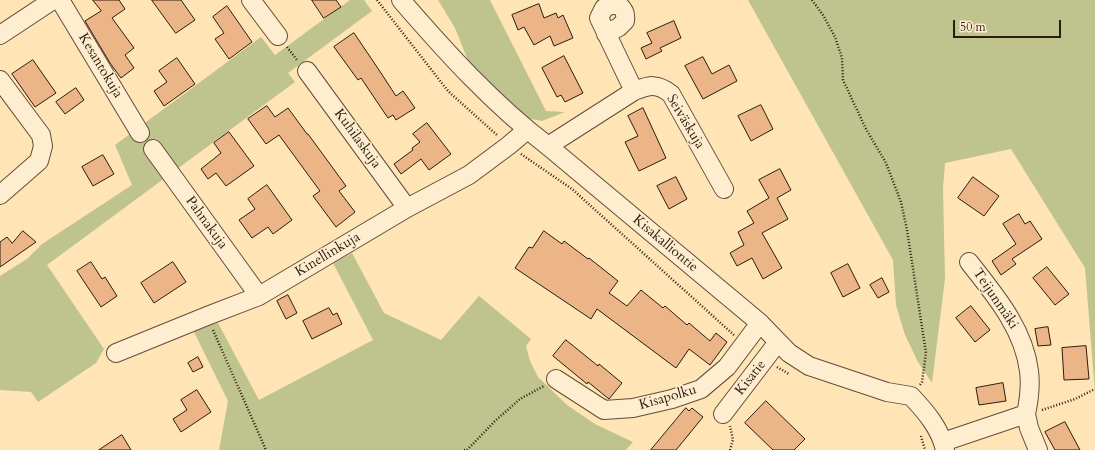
<!DOCTYPE html>
<html>
<head>
<meta charset="utf-8">
<style>
  body { margin:0 }
  #map { position:relative; width:1095px; height:450px; overflow:hidden; background:#ffe4b6; font-family:Cardo,serif }
  canvas { display:block }
  .scale { position:absolute; left:953px; top:20px; width:108px; height:18px; box-sizing:border-box; border:2px solid #2d1b0e; border-top:0; padding-left:5px; font-size:12px; line-height:14px; white-space:nowrap; color:#2d1b0e; -webkit-text-stroke:3px #ffedd0; paint-order:stroke }
</style>
</head>
<body>
<div id="map">
<canvas width="1095" height="450"></canvas>
<div class="scale">50 m</div>
</div>
<script>
const c = document.querySelector('canvas').getContext('2d');
c.lineJoin = 'round';
function fillPath(path, color) { c.fillStyle = color; c.fill(path, 'evenodd'); }
function stroke(path, color, width, dash) { c.strokeStyle = color; c.lineWidth = width; c.lineCap = dash ? 'butt' : 'round'; c.setLineDash(dash || []); c.stroke(path); }
function drawText(font, color, halo, rows, align = 'center') {
  c.font = font + ' Cardo,serif'; c.lineWidth = 3; c.setLineDash([]); c.textBaseline = 'middle'; c.strokeStyle = halo; c.fillStyle = color; for (const [text, x, y, turn = 0] of rows) {
    c.save(); c.translate(x, y); c.rotate((+turn || 0) * Math.PI / 180); c.textAlign = isNaN(turn) ? turn : align; if (halo) c.strokeText(text, 0, 0); c.fillText(text, 0, 0); c.restore();
  }
}
const green = new Path2D(`
  M 350,0 L 364,0 L 372,11 L 288,73 L 295,82 L 47,265 L 104,349 L 96,363 L 38,402 L 31,392 L 0,390 L 0,276 L 27,259 L 42,244 L 132,185 L 115,145 L 261,37 L 275,55 Z
  M 438,0 L 490,0 L 546,111 L 565,112 L 542,121 L 520,117 L 469,63 L 455,28 Z
  M 748,0 L 1095,0 L 1095,392 L 1085,268 L 1011,149 L 945,163 L 943,188 L 945,279 L 932,383 L 918,362 L 905,335 L 896,305 L 893,260 Z
  M 352,253 L 384,313 L 441,340 L 479,296 L 531,339 L 526,346 L 530,361 L 538,377 L 567,405 L 595,424 L 633,442 L 626,450 L 219,450 L 228,401 L 192,328 L 218,323 L 259,400 L 373,340 L 333,263 Z`);
const building = new Path2D(`
  M 93,0 L 119,0 L 125,9 L 112,18 L 134,48 L 125,55 L 134,68 L 121,78 L 110,63 L 85,21 L 101,11 Z
  M 152,0 L 181,0 L 195,20 L 176,33 Z
  M 312,0 L 336,0 L 341,7 L 324,18 Z
  M 539,4 L 544,18 L 556,13 L 558,18 L 563,15 L 573,38 L 554,46 L 550,36 L 534,45 L 524,27 L 518,30 L 512,15 Z
  M 227,6 L 252,42 L 229,59 L 215,39 L 224,33 L 213,17 Z
  M 674,21 L 681,38 L 660,48 L 662,51 L 646,59 L 641,48 L 652,43 L 647,33 Z
  M 354,33 L 377,67 L 396,96 L 403,91 L 415,108 L 396,120 L 393,115 L 388,118 L 361,78 L 358,80 L 334,47 Z
  M 564,56 L 583,93 L 565,102 L 561,95 L 557,97 L 542,68 Z
  M 703,57 L 712,74 L 729,65 L 737,81 L 703,99 L 685,66 Z
  M 177,58 L 195,84 L 164,106 L 154,91 L 167,82 L 159,71 Z
  M 33,60 L 56,93 L 35,107 L 12,74 Z
  M 76,88 L 84,100 L 65,114 L 56,102 Z
  M 761,105 L 773,129 L 751,141 L 738,116 Z
  M 267,106 L 275,117 L 288,108 L 307,134 L 308,134 L 346,186 L 339,191 L 355,212 L 336,227 L 313,196 L 320,191 L 279,135 L 266,144 L 248,119 Z
  M 643,108 L 666,158 L 639,171 L 625,142 L 638,136 L 628,116 Z
  M 427,123 L 451,154 L 429,170 L 421,159 L 401,174 L 394,164 L 413,150 L 412,148 L 420,142 L 413,134 Z
  M 229,132 L 254,166 L 226,186 L 216,173 L 208,179 L 201,169 L 221,153 L 214,143 Z
  M 103,155 L 114,174 L 93,186 L 82,167 Z
  M 780,169 L 791,190 L 777,198 L 788,219 L 762,233 L 782,268 L 763,279 L 752,258 L 737,266 L 730,253 L 744,245 L 738,232 L 754,223 L 747,211 L 769,198 L 759,180 Z
  M 676,177 L 687,199 L 669,209 L 657,186 Z
  M 973,177 L 999,196 L 984,216 L 958,198 Z
  M 267,185 L 292,220 L 273,234 L 268,227 L 252,238 L 239,220 L 255,209 L 248,199 Z
  M 1019,214 L 1025,224 L 1030,221 L 1042,239 L 1012,259 L 1016,264 L 1001,275 L 992,261 L 1016,244 L 1003,224 Z
  M 23,231 L 36,242 L 0,267 L 0,242 L 7,237 L 12,243 Z
  M 544,231 L 562,244 L 564,241 L 588,259 L 589,258 L 618,281 L 609,293 L 627,306 L 641,290 L 663,308 L 665,306 L 687,325 L 689,323 L 710,341 L 716,333 L 727,342 L 710,365 L 689,349 L 676,368 L 597,309 L 591,319 L 515,268 L 529,247 L 532,248 Z
  M 91,262 L 102,279 L 105,277 L 117,296 L 101,307 L 77,271 Z
  M 173,262 L 186,282 L 154,303 L 141,283 Z
  M 848,264 L 860,288 L 843,297 L 831,273 Z
  M 1047,267 L 1069,294 L 1055,305 L 1033,278 Z
  M 882,278 L 889,292 L 878,298 L 870,285 Z
  M 288,295 L 297,313 L 286,319 L 277,301 Z
  M 971,306 L 990,330 L 975,342 L 956,318 Z
  M 329,308 L 333,315 L 337,313 L 342,324 L 312,339 L 303,321 Z
  M 1048,327 L 1051,345 L 1038,346 L 1035,329 Z
  M 566,340 L 598,366 L 599,364 L 622,383 L 609,399 L 588,382 L 587,384 L 553,356 Z
  M 1086,346 L 1089,379 L 1064,380 L 1062,348 Z
  M 198,357 L 203,367 L 193,372 L 188,363 Z
  M 1003,383 L 1006,401 L 979,405 L 976,388 Z
  M 197,390 L 211,412 L 181,432 L 173,419 L 187,410 L 181,400 Z
  M 766,401 L 805,439 L 794,450 L 773,450 L 745,423 Z
  M 686,408 L 689,411 L 692,408 L 703,417 L 676,450 L 651,450 Z
  M 1065,422 L 1080,450 L 1055,450 L 1045,432 Z
  M 122,435 L 131,450 L 99,450 Z`);
const path = new Path2D(`
  M 377,0 L 448,91 L 497,135
  M 812,0 L 823,15 L 835,37 L 842,58 L 843,80 L 866,129 L 886,163 L 901,202 L 907,230 L 926,353 L 922,382 L 920,385
  M 287,47 L 297,60
  M 521,154 L 572,189 L 734,335
  M 213,330 L 266,450
  M 777,367 L 789,374
  M 1042,410 L 1075,399 L 1095,389
  M 921,436 L 925,450
  M 464,450 L 467,450 L 495,421 L 520,399 L 544,386
  M 730,450 L 733,440 L 730,426`);
const minor = new Path2D(`
  M 60,0 L 140,133
  M 251,0 L 278,36
  M 401,0 C 446,52 493,104 548,146 L 760,323 L 789,353 L 809,366 L 887,392 L 911,396 C 926,412 940,428 945,450
  M 606,34 L 619,27 L 625,21 C 626,13 624,10 619,5 L 611,5 L 604,8 L 599,18 L 634,91
  M 0,35 L 53,0
  M 307,71 L 407,208
  M 0,80 L 41,135 L 43,146 L 39,161 L 0,195
  M 548,146 L 634,91 C 650,85 657,83 671,94 L 724,189
  M 153,149 L 259,296
  M 116,353 L 207,316 L 259,296 L 407,208 L 469,175 L 508,146 L 527,130
  M 556,379 L 604,410 L 633,408 L 672,399 L 701,389 L 727,367 L 760,323
  M 723,414 L 778,342
  M 1026,414 L 1029,428 L 1038,450
  M 943,442 L 1026,414 C 1029,400 1031,386 1029,371 C 1024,329 995,295 969,262`);
const streetNames = [
  ["Kesantokuja",100,66,59],
  ["Seiväskuja",685,122,59],
  ["Kuhilaskuja",357,139,54],
  ["Pahnakuja",206,223,54],
  ["Kisakalliontie",665,244,40],
  ["Kinellinkuja",328,255,-31],
  ["Teijunmäki",995,299,56],
  ["Kisatie",751,378,-52],
  ["Kisapolku",668,398,-16]
];
fillPath(green, '#bfc48f');
fillPath(building, '#ebb587');
stroke(building, '#2d1b0e', 1);
stroke(minor, '#624d38', 20);
stroke(path, '#2d1b0e', 2.5, [1, 2]);
stroke(minor, '#ffedd0', 18);
drawText('14px', '#2d1b0e', '#ffedd0', streetNames);
</script>
</body>
</html>
